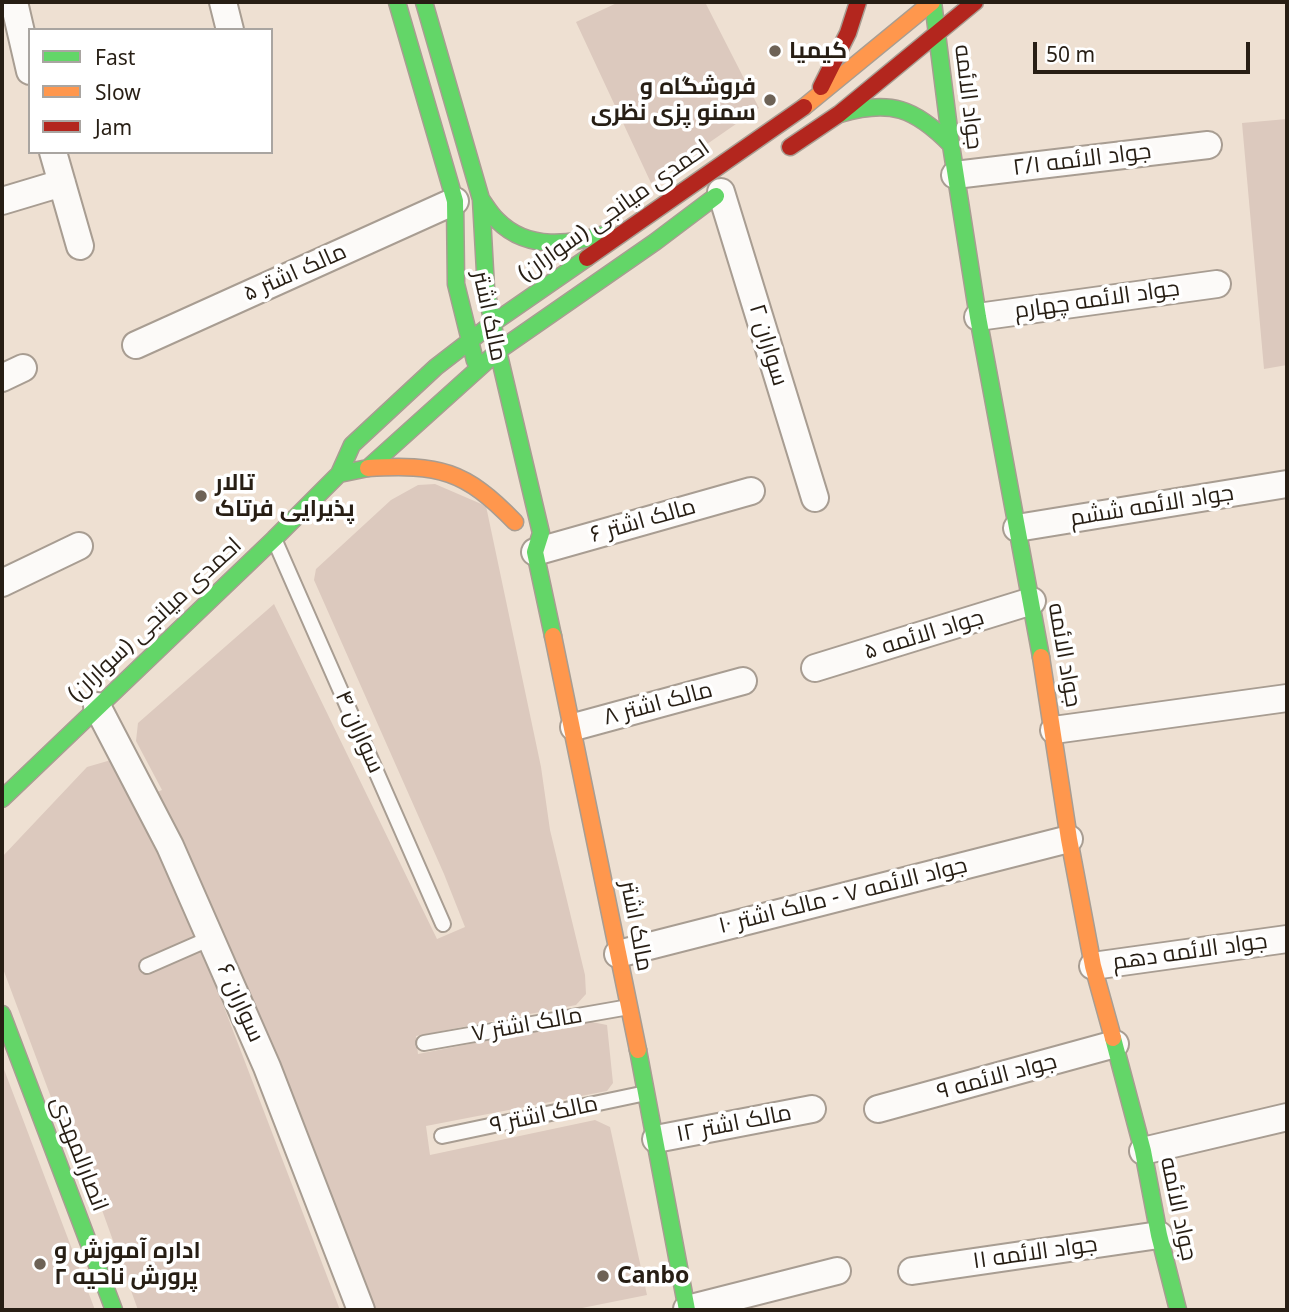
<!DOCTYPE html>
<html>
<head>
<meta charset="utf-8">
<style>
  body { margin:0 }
  #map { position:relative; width:1289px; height:1312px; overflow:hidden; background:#eee0d2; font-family:"Noto Sans",sans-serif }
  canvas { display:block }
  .frame { position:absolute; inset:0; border:4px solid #271e14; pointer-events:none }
  .legend { position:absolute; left:28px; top:28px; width:245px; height:126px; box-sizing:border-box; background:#fff; border:2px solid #a9a5a1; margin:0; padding:9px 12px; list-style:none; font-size:21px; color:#271e14 }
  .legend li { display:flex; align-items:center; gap:14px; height:35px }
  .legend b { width:35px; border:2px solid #a9a5a1 }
  .scale { position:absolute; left:1033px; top:42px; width:217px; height:32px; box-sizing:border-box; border:4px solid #271e14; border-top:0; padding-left:9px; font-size:21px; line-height:24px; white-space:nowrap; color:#271e14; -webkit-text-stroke:5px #fff; paint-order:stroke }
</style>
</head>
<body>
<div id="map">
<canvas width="1289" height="1312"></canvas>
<div class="frame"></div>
<ul class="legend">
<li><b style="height:9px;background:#63d668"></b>Fast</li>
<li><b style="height:9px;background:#ff974d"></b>Slow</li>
<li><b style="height:9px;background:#b3261e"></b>Jam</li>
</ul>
<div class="scale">50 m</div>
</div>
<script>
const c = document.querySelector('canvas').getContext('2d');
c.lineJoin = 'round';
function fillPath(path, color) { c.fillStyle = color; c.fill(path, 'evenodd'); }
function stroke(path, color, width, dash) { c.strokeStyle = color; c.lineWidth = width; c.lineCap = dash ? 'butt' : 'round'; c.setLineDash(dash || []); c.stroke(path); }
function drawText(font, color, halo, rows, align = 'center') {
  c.font = font + ' "Noto Sans",Cairo,sans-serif'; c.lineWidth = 7; c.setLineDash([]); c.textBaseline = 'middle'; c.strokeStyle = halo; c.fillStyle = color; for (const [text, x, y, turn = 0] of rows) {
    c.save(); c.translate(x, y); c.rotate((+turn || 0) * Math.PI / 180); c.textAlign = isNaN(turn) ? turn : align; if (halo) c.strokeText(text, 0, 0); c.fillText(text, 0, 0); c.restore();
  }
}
const building = new Path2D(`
  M 619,2 L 705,2 L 759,108 L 651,183 L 576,22 Z
  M 1287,119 L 1287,365 L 1264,369 L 1242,123 Z
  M 435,484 L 486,506 L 541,767 L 550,830 L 585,975 L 586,994 L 576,1005 L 416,1036 L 418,1054 L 587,1021 L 607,1025 L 613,1083 L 607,1091 L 426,1126 L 430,1155 L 595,1120 L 610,1127 L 647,1295 L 572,1310 L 369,1310 L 281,1064 L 155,793 L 162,790 L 136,741 L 138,723 L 274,604 L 437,939 L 465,927 L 444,874 L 314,580 L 316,569 L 391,500 L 418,485 Z
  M 111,760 L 144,823 L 201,947 L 340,1310 L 138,1310 L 102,1210 L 52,1100 L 2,966 L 2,857 L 87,767 Z
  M 2,1064 L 95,1310 L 2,1310 Z`);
const lane = new Path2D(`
  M 275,541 L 443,924
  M 147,966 L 211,938
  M 424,1043 L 629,1007
  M 442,1136 L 646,1093`);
const street = new Path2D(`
  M 14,2 L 30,71
  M 223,2 L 230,30
  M 53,152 L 80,246
  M 955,175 L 1208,145
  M 721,192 L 815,498
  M 2,201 L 62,183
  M 978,317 L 1217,284
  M 136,345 L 455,201
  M 2,378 L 23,368
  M 1017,528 L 1287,484
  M 535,552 L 751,491
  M 2,583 L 79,546
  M 815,668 L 1032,601
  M 97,706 L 170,846 L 267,1067 L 361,1310
  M 574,727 L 743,681
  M 1054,730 L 1287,698
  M 618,954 L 1069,839
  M 1093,966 L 1287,939
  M 878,1109 L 1115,1044
  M 656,1139 L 812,1109
  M 1143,1151 L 1287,1117
  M 912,1271 L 1159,1235
  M 687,1309 L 837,1271`);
const fast = new Path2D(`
  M 397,2 L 455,201 L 456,284 L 475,361
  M 424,2 L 481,199 L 486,289 L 498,351 L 541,533 L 535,552 L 553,636
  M 933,2 L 951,145 L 978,317 L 1041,657
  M 840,114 C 890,99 915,108 951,145
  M 481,199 C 486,206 491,215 498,221 C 528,251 571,245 608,233
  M 339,474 L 368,468 L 498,351 L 655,242 L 716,196
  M 2,799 L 274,539 L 339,474 L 352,445 L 436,367 L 493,323 L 587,258
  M 2,1014 L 114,1310
  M 1113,1038 L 1143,1151 L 1159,1235 L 1178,1310
  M 638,1050 L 687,1310`);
const slow = new Path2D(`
  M 804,107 L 932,2
  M 368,468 C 439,464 465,470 515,522
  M 553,636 L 638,1050
  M 1041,657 L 1069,839 L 1093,966 L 1113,1038`);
const jam = new Path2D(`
  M 821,87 L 848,33 L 858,2
  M 790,147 L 839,114 L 975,2
  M 587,258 L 804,107`);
const markers = [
  [775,51,7,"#6d6256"],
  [770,100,7,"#6d6256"],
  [201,496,7,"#6d6256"],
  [40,1264,7,"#6d6256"],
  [603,1276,7,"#6d6256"]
];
const poiNames = [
  ["کیمیا",789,51],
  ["فروشگاه و",756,87,"right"],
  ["سمنو پزی نظری",756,113,"right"],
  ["تالار",215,483],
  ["پذیرایی فرتاک",215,509],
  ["اداره آموزش و",54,1251],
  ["پرورش ناحیه ۲",54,1277],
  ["Canbo",617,1276]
];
const streetNames = [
  ["جواد الائمه",968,97,83],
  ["جواد الائمه ۲/۱",1082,160,-7],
  ["احمدی میانجی (سواران)",614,211,-35],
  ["مالک اشتر ۵",295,273,-24],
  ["جواد الائمه چهارم",1097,300,-8],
  ["مالک اشتر",489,316,78],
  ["سواران ۲",768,345,73],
  ["جواد الائمه ششم",1152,506,-9],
  ["مالک اشتر ۶",643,521,-16],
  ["احمدی میانجی (سواران)",155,620,-43],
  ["جواد الائمه ۵",924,635,-17],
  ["جواد الائمه",1064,655,80],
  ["مالک اشتر ۸",658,704,-15],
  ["سواران ۴",359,732,66],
  ["جواد الائمه ۷ - مالک اشتر ۱۰",843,896,-14],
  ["مالک اشتر",636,926,79],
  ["جواد الائمه دهم",1190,952,-8],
  ["سواران ۶",240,1003,66],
  ["مالک اشتر ۷",527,1025,-10],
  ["جواد الائمه ۹",997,1077,-15],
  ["مالک اشتر ۹",544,1115,-12],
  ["مالک اشتر ۱۲",734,1124,-11],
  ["انصارالمهدی",79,1154,69],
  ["جواد الائمه",1178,1209,78],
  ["جواد الائمه ۱۱",1035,1253,-8]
];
fillPath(building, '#dcc9be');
stroke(lane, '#a89d92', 18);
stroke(street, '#a89d92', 30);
stroke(fast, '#a89d92', 19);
stroke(slow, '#a89d92', 19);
stroke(jam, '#a89d92', 19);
stroke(lane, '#fcfaf8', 14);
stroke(street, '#fcfaf8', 26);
stroke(fast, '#63d668', 16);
stroke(slow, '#ff974d', 16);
stroke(jam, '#b3261e', 16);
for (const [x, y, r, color] of markers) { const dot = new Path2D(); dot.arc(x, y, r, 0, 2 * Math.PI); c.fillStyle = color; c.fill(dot); stroke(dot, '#fff', 2.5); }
drawText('bold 23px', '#271e14', '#fff', poiNames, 'left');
drawText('23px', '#271e14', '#fff', streetNames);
</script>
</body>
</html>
